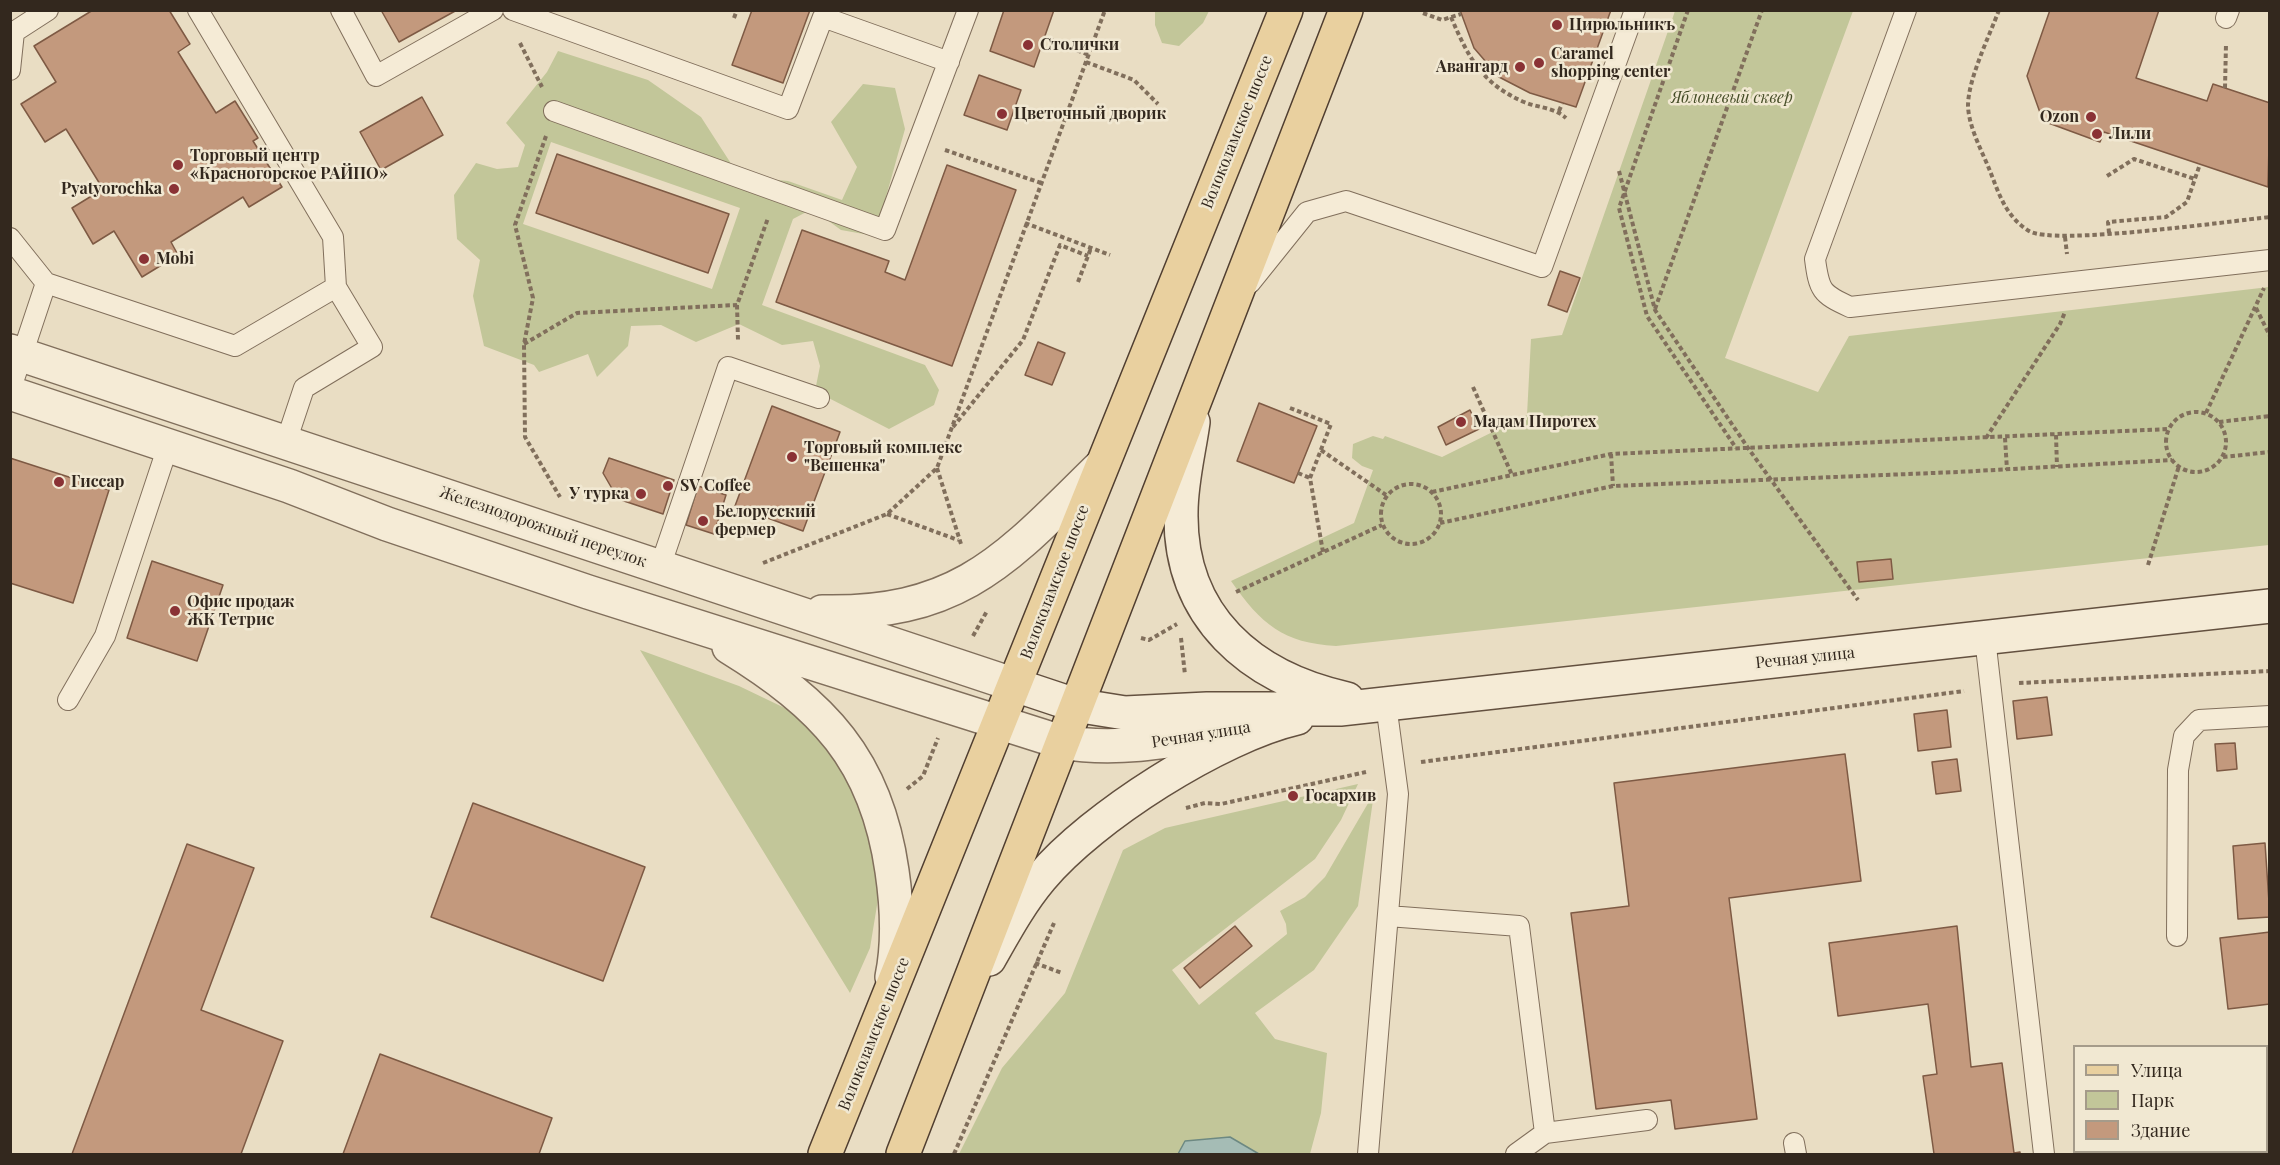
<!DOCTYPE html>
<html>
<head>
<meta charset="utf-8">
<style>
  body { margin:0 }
  #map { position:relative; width:2280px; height:1165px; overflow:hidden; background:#e9ddc3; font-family:"Playfair Display",serif }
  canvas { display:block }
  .frame { position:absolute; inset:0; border:12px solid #33281e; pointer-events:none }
  .legend { position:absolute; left:2073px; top:1045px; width:195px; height:108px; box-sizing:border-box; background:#f1e8d2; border:2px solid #a59b8a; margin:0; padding:8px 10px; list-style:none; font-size:18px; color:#33281e }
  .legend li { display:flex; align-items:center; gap:12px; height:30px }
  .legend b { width:30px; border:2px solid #a59b8a }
</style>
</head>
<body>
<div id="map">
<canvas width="2280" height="1165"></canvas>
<div class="frame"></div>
<ul class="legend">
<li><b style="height:8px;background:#e9d09f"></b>Улица</li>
<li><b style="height:16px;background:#c2c699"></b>Парк</li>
<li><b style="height:16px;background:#c3997d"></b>Здание</li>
</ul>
</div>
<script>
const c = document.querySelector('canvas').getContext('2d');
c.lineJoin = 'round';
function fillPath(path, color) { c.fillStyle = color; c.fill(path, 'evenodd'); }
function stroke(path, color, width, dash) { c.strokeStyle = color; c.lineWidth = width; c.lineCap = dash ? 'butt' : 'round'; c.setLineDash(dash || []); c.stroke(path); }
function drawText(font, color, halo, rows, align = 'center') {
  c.font = font + ' "Playfair Display",serif'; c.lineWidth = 5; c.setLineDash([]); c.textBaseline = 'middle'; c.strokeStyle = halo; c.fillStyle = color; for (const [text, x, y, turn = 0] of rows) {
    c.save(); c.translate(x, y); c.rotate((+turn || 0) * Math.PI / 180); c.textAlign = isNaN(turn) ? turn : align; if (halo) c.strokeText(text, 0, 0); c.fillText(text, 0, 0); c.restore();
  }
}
const green = new Path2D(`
  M 1155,11 L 1155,10 L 1209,11 L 1203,23 L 1179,46 L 1162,43 L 1155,25 Z
  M 1675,11 L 1853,11 L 1725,358 L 1818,392 L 1849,336 L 2269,287 L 2269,545 L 1336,646 C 1283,643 1261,624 1231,581 L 1354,523 L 1373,470 L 1362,466 L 1352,458 L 1353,444 L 1373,436 L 1383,439 L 1385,436 L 1442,457 L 1527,415 L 1531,339 L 1562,335 Z
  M 558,51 L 648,80 L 701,117 L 739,176 L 788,181 L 842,200 L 857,167 L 831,122 L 863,84 L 895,88 L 905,129 L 875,236 L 841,230 L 812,209 L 793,219 L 762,305 L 925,365 L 939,390 L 934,405 L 889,429 L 815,391 L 820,366 L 813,341 L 782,345 L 739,324 L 696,342 L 661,325 L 631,326 L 628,346 L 597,377 L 588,354 L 539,372 L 534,365 L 484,346 L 473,296 L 480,260 L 457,239 L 454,195 L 476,163 L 497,169 L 518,167 L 525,145 L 506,123 L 547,72 ZM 551,142 L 740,208 L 712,289 L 523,224 Z
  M 640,650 L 739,686 L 791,711 L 825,745 L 865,805 L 879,893 L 870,948 L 850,993 Z
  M 1358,784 L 1341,820 L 1315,859 L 1172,970 L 1199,1005 L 1287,934 L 1286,924 L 1280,911 L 1305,897 L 1325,877 L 1374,793 L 1358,906 L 1314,970 L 1255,1013 L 1275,1039 L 1327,1053 L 1321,1113 L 1310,1154 L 1259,1154 L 1230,1137 L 1186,1141 L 1178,1154 L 959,1154 L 1002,1068 L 1065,993 L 1123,850 L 1165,828 Z`);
const water = new Path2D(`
  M 1230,1137 L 1259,1154 L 1178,1154 L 1185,1141 Z`);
const building = new Path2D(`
  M 93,10 L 169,10 L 190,44 L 178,52 L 216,113 L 235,101 L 258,138 L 253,141 L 282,187 L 249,207 L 243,197 L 171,242 L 178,255 L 142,277 L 114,231 L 93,244 L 72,208 L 103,189 L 66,129 L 45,142 L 21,104 L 56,82 L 34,46 Z
  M 381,10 L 457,10 L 399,42 Z
  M 752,10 L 810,10 L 783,83 L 732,65 Z
  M 1004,10 L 1054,10 L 1034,67 L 990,51 Z
  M 1460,10 L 1611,10 L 1576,107 L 1530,93 L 1499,77 L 1474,48 Z
  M 2050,10 L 2159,10 L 2136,78 L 2207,101 L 2213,84 L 2270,103 L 2268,187 L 2104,132 L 2100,142 L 2043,121 L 2027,76 Z
  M 979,75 L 1021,90 L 1007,130 L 964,115 Z
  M 422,97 L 443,135 L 381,170 L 360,132 Z
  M 557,154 L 729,214 L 708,273 L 536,213 Z
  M 947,165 L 1016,190 L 952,366 L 776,302 L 802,230 L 889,261 L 885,272 L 905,280 Z
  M 1560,271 L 1580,278 L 1567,312 L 1548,305 Z
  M 1038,342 L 1065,353 L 1052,385 L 1025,375 Z
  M 1259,403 L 1317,426 L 1294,483 L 1237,461 Z
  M 772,406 L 840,432 L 803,531 L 735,506 Z
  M 1470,410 L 1479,429 L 1446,445 L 1438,427 Z
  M 10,458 L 109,490 L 73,603 L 10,583 Z
  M 609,458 L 674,480 L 663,514 L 618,499 L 603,473 Z
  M 698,486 L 726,495 L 714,534 L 686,525 Z
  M 1891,559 L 1893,579 L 1859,582 L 1857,562 Z
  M 152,561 L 223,585 L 197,661 L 127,638 Z
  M 2047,697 L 2052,735 L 2017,739 L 2013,701 Z
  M 1947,710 L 1951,747 L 1918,751 L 1914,714 Z
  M 2235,743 L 2237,769 L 2217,771 L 2215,744 Z
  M 1845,754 L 1861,881 L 1729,898 L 1757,1119 L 1675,1129 L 1671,1100 L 1596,1109 L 1571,913 L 1629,906 L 1614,783 Z
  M 1957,759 L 1961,791 L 1936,794 L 1932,762 Z
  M 473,803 L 645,867 L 603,981 L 431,917 Z
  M 2265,843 L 2270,917 L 2238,919 L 2233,846 Z
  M 187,844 L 254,868 L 201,1010 L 283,1041 L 241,1154 L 72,1154 Z
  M 1235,926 L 1252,946 L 1200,988 L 1184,968 Z
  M 1957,926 L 1971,1067 L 2002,1063 L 2014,1153 L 2020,1152 L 2020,1154 L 1934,1154 L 1923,1076 L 1937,1074 L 1928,1004 L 1838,1016 L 1829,943 Z
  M 2270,932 L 2270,1004 L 2228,1009 L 2220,938 Z
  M 380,1054 L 552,1118 L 539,1154 L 343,1154 Z`);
const path = new Path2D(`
  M 1688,10 L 1619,208 L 1647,316 L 1736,448
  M 1999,10 C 1989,37 1968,79 1968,106 C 1969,128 1982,151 1990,171 C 1999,194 2006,217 2029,231 C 2054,246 2230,221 2270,217
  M 1423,13 L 1442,20 L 1461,14
  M 1451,17 C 1468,57 1482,84 1524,102 C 1538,108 1554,107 1566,118
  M 734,18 L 737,10
  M 1049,39 L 1089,55
  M 520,43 L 542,87
  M 1086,62 L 1134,80 L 1158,104
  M 2225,88 L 2226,44
  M 1559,111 L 1562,104
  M 546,136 L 515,225 L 533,298 L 524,344 L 525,437 L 560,497
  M 945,150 L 1041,183
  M 1619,171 L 1655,310 L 1748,448 L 1858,600
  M 2107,176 L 2134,159 L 2195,179
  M 1025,223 L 1110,255
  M 2109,233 L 2108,222 L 2166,217 L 2187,202 L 2200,164
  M 2065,237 L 2067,254
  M 1078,282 L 1091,248
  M 737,305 L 738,340
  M 2256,308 L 2270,336
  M 1655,309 L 1762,10
  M 524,344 L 577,313 L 737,305 L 768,218
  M 1473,387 L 1512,475
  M 1290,408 L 1331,424 L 1310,478 L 1323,552
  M2166 442a30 30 0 1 1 60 0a30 30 0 1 1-60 0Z
  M 2206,413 L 2264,288
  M 2219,422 L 2270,416
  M 953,427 L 1023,340 L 1060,245 L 1088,256
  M 2056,435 L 2057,467
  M 1986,438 L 2060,324 L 2065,312
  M 2005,438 L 2007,470
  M 1321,450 L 1386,495
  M 1611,454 L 1613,486
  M 2223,457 L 2270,452
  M 937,468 L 961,544
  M 1298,473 L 1310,478
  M1381 514a30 30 0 1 1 60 0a30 30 0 1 1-60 0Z
  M 1432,492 L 1611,454 L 2169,429
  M 887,514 L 958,540
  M 1440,523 L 1613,486 L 1958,472 L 2172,460
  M 763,563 L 887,514 L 937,468 L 1105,10
  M 2148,565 L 2179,466
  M 1236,592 L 1382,525
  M 973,636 L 987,611
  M 1141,638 L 1149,640 L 1177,624
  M 1181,638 L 1185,675
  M 2019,683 L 2270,671
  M 1421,762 L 1964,691
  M 907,789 L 923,776 L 938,738
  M 1186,808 L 1205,803 L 1221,804 L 1366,772
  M 1035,963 L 1062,973
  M 954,1154 L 1054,923`);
const service = new Path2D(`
  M 198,10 L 333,237 L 336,287
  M 341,10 L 376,76 L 493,10
  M 513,10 L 788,109 L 823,17 L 949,62
  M 1906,10 L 1815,259 C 1819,290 1821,294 1850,307 L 2270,260
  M 2226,18 L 2229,10
  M 10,70 L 14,32 L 48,10
  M 554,111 L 885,230 L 968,10
  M 10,238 L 46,283 L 10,391
  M 46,283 L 235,346 L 336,287 L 372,347 L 304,388 L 286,442
  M 1250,283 L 1307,212 L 1346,201 L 1542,267 L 1635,10
  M 660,567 L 728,367 L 819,398
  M 1985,638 L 2044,1154
  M 68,700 L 105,636 L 168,446
  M 1388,916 L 1519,926 L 1545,1133 L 1516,1154
  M 2177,936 L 2178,770 L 2184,736 L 2199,720 L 2270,716
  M 1545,1133 L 1647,1120
  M 1794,1143 L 1796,1154
  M 1368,1154 L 1398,794 L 1386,704`);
const tertiary = new Path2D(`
  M 10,351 L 1015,685
  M 10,393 L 289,486 L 387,524 L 588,592 L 1061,742 C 1126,753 1189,737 1254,727
  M 822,612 C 962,615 1008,557 1100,467
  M 729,647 C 823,705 876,759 892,871 C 897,905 899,943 892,977`);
const secondary = new Path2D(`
  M 1193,422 C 1189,451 1181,482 1181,512 C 1179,617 1251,678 1347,699
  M 1015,685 L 1075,705 L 1125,713 L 1207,709 L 1340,709 L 2270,606
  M 989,959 C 1005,931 1020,903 1041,878 C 1092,817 1219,736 1297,718`);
const primary = new Path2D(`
  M 825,1154 L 1286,10
  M 903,1154 L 1346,10`);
const markers = [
  [1557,25,6,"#8a3235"],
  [1028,45,6,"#8a3235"],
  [1539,63,6,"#8a3235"],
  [1520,67,6,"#8a3235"],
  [1002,114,6,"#8a3235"],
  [2091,117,6,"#8a3235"],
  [2097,134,6,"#8a3235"],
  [178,165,6,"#8a3235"],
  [174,189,6,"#8a3235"],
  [144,259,6,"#8a3235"],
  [1461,422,6,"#8a3235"],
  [792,457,6,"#8a3235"],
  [59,482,6,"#8a3235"],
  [668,486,6,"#8a3235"],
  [641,494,6,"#8a3235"],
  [703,521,6,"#8a3235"],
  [175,611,6,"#8a3235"],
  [1293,796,6,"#8a3235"]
];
const poiNames = [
  ["Цирюльникъ",1569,25],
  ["Столички",1040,45],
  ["Caramel",1551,54],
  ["shopping center",1551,72],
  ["Авангард",1508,67,"right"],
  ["Цветочный дворик",1014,114],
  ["Ozon",2079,117,"right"],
  ["Лили",2109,134],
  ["Торговый центр",190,156],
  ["«Красногорское РАЙПО»",190,174],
  ["Pyatyorochka",162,189,"right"],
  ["Mobi",156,259],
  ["Мадам Пиротех",1473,422],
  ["Торговый комплекс",804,448],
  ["\"Вешенка\"",804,466],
  ["Гиссар",71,482],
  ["SV Coffee",680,486],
  ["У турка",629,494,"right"],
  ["Белорусский",715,512],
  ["фермер",715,530],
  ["Офис продаж",187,602],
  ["ЖК Тетрис",187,620],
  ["Госархив",1305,796]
];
const parkNames = [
  ["Яблоневый сквер",1732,98]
];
const streetNames = [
  ["Волоколамское шоссе",1237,132,-68],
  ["Железнодорожный переулок",543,527,19],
  ["Волоколамское шоссе",1055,582,-69],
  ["Речная улица",1805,658,-6],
  ["Речная улица",1201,735,-9],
  ["Волоколамское шоссе",874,1034,-68]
];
fillPath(green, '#c2c699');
fillPath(water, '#a5bcb5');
stroke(water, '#6d8982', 1.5);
fillPath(building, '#c3997d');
stroke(building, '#7e5a44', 1.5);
stroke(service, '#816f5c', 22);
stroke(tertiary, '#816f5c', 36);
stroke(secondary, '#63503f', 36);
stroke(primary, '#503e30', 36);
stroke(path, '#816f5c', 4, [4.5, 3]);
stroke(service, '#f5ebd6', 20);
stroke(tertiary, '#f5ebd6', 33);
stroke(secondary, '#f5ebd6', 33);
stroke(primary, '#e9d09f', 33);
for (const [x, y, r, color] of markers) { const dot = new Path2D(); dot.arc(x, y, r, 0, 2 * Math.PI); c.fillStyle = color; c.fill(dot); stroke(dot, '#f1e8d2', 2); }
drawText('bold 16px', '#33281e', '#f1e8d2', poiNames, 'left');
drawText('italic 16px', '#454d27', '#f1e8d2', parkNames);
drawText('16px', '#33281e', '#f1e8d2', streetNames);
</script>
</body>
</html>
